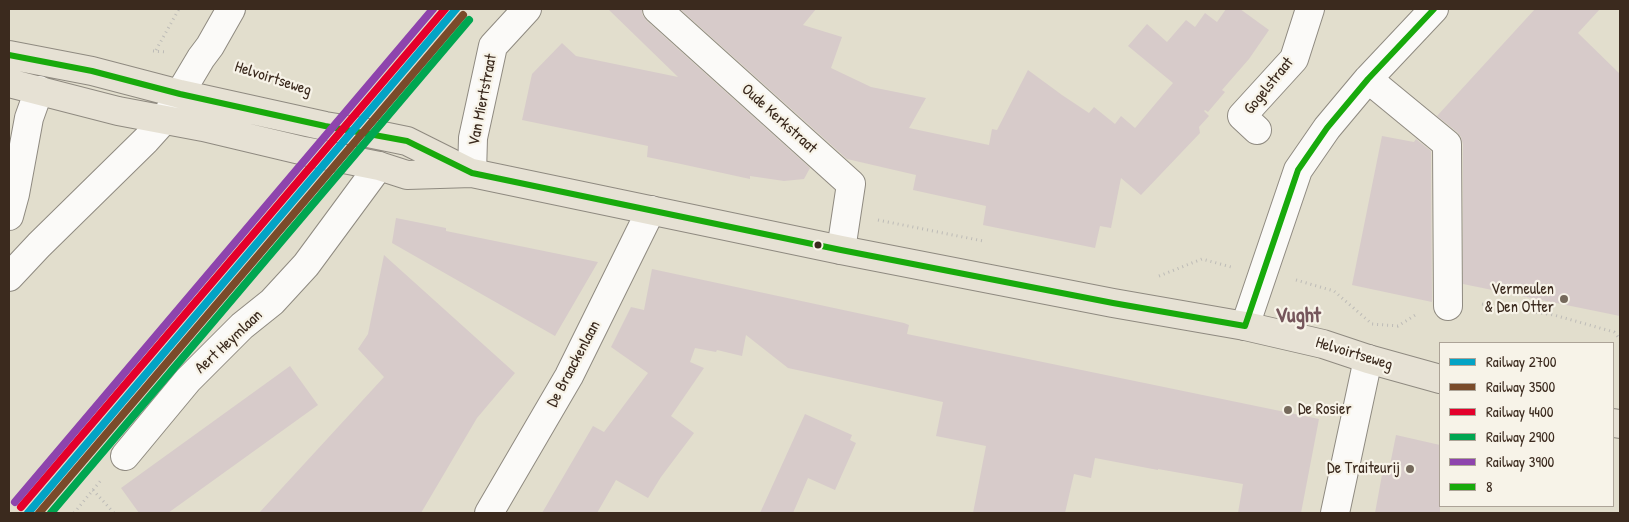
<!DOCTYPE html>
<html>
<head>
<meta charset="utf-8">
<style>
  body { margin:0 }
  #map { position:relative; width:1629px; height:522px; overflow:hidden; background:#e2decd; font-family:"Patrick Hand",sans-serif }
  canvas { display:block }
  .frame { position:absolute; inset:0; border:10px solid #3b2a1e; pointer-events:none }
  .legend { position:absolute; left:1439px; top:342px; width:175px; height:165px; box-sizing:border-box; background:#f7f3e8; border:1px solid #aca397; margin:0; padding:6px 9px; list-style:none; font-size:15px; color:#3b2a1e }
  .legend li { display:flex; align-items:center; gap:10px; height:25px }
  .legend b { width:25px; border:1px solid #aca397 }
</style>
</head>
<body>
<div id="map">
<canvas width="1629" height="522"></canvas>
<div class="frame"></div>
<ul class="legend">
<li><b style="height:6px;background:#03a3c5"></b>Railway 2700</li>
<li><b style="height:6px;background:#7a4b2a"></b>Railway 3500</li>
<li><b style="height:6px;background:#e4002b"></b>Railway 4400</li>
<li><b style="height:6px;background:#00a651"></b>Railway 2900</li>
<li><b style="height:6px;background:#8e44ad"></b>Railway 3900</li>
<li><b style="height:6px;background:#18aa0c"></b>8</li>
</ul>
</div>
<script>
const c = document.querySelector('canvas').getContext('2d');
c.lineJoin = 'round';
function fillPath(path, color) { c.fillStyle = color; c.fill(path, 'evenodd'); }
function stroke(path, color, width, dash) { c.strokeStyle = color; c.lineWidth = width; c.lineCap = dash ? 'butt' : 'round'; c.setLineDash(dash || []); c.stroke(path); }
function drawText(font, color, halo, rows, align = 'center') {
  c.font = font + ' "Patrick Hand",sans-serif'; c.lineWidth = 4.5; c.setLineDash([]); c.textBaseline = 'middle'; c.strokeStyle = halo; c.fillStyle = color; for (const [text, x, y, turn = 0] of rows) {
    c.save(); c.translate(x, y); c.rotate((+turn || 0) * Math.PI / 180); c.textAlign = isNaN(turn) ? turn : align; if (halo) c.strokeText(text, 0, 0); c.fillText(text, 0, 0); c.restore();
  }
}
const building = new Path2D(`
  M 608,9 L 642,9 L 642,14 L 647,21 L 810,168 L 804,179 L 784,181 L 750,176 L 750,179 L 681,164 L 647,157 L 648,146 L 522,120 L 532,74 L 562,43 L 576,56 L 678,77 Z
  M 680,9 L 816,9 L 803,25 L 842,37 L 831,68 L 871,87 L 926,98 L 909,128 L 989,145 L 992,129 L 997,130 L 1028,70 L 1062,95 L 1089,113 L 1094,107 L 1115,124 L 1121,116 L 1135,128 L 1173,83 L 1128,46 L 1147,24 L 1167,42 L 1186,20 L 1195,27 L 1205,13 L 1217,22 L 1226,9 L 1240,9 L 1269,30 L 1249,59 L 1222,90 L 1225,92 L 1208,112 L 1205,110 L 1204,111 L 1209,116 L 1199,127 L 1200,133 L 1141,195 L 1121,178 L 1111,228 L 1100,226 L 1095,248 L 983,225 L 986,206 L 913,190 L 916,175 L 847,159 Z
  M 1535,9 L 1600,9 L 1578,33 L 1620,74 L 1620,316 L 1463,284 L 1463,144 L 1461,137 L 1457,132 L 1437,116 Z
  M 1382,136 L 1414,142 L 1416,139 L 1431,151 L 1432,302 L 1352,285 Z
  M 396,218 L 446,228 L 446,231 L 598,262 L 555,336 L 392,243 Z
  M 384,255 L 515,373 L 477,418 L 421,513 L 259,513 L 384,377 L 358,349 L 368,334 Z
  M 652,269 L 904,323 L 909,325 L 907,334 L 1319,419 L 1301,513 L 1238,513 L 1243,484 L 1158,469 L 1158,470 L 1095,458 L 1091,478 L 1074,474 L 1065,513 L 973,513 L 986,446 L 936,436 L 943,402 L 788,368 L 746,335 L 742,356 L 717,350 L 716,352 L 695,348 L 690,362 L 704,368 L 671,416 L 694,433 L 661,477 L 648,498 L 616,480 L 597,513 L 542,513 L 593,426 L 604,432 L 648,373 L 611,347 L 631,307 L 644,310 Z
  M 290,366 L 318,405 L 168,513 L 139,513 L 121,488 Z
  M 805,414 L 852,435 L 850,440 L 856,443 L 835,490 L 808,478 L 793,513 L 760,513 Z
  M 1396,435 L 1440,445 L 1440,513 L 1375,513 L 1384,464 L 1390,465 Z`);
const path = new Path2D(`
  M 156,50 L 179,9
  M 153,51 L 166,52
  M 236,66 L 254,70 L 280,80
  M 878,220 L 983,241
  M 1159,276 L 1202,259 L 1231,267
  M 1296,280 L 1334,291 L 1372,324 L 1398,326 L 1417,314
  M 1482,304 L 1554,315 L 1614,332 L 1620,339
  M 93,490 L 114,513
  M 74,513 L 102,479`);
const minor = new Path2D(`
  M 657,9 L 851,184 L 841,250
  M 1368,79 L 1447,144 L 1448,306
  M 1257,130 L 1242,116 L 1294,59 L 1310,9
  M 472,173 L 473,138 L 493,46 L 527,9
  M 9,216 L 15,194 L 29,118 L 39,90
  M 9,277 L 39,245 L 146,140 L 164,120 L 201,58 L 210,46 L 231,9
  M 1245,326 L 1298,170 L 1327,128 L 1368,79 L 1434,9
  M 125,456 L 188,380 L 242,326 L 272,302 L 306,265 L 379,166
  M 489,513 L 569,376 L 651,210
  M 1335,513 L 1368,359`);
const major = new Path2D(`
  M 9,55 L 92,71 L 180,94 L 325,126 L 368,133 L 407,141 L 469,172
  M 9,83 L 118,111 L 203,127 L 304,151 L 379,166 L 407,175 L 472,173 L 841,250 L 1113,303 L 1245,326 L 1323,344 L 1368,359 L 1440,379
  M 1613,423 L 1620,424`);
const bus1 = new Path2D(`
  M 9,55 L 92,71 L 180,94 L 325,126 L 407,141 L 472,173 L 841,250 L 1113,303 L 1245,326
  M 1245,326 L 1298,170 L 1327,128 L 1368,79 L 1434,9`);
const rail1 = new Path2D(`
  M 28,513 L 456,9`);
const rail2 = new Path2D(`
  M 39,513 L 463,15`);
const rail3 = new Path2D(`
  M 21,507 L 445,9`);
const rail4 = new Path2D(`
  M 51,513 L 469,20`);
const rail5 = new Path2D(`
  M 15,502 L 433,9`);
const markers = [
  [818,245,4.5,"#3b2a1e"],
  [1564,299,5,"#75695b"],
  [1288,410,5,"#75695b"],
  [1410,469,5,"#75695b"]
];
const streetNames = [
  ["Helvoirtseweg",273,79,18],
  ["Gogelstraat",1269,86,-51],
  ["Van Miertstraat",483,100,-79],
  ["Oude Kerkstraat",779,119,42],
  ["Aert Heymlaan",229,342,-43],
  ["Helvoirtseweg",1354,354,17],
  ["De Braackenlaan",574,364,-62]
];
const poiNames = [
  ["Vermeulen",1554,290],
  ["& Den Otter",1554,308],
  ["De Rosier",1298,410,"left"],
  ["De Traiteurij",1400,469]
];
const districtNames = [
  ["Vught",1298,316]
];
fillPath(building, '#d7cbca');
stroke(minor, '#8f8a80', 30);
stroke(major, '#8f8a80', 30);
stroke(path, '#bdbbb7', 3, [1, 4]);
stroke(minor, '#fbfaf8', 28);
stroke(major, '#e6e1d4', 28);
stroke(bus1, '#18aa0c', 6);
stroke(rail1, '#03a3c5', 8);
stroke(rail2, '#7a4b2a', 8);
stroke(rail3, '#e4002b', 8);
stroke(rail4, '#00a651', 8);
stroke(rail5, '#8e44ad', 8);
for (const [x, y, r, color] of markers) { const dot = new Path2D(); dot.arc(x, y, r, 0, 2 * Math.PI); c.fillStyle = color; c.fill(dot); stroke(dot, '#f7f3e8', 2); }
drawText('16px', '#3b2a1e', '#f7f3e8', streetNames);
drawText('16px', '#3b2a1e', '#f7f3e8', poiNames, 'right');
drawText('bold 21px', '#75565b', '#f7f3e8', districtNames);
</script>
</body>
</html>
